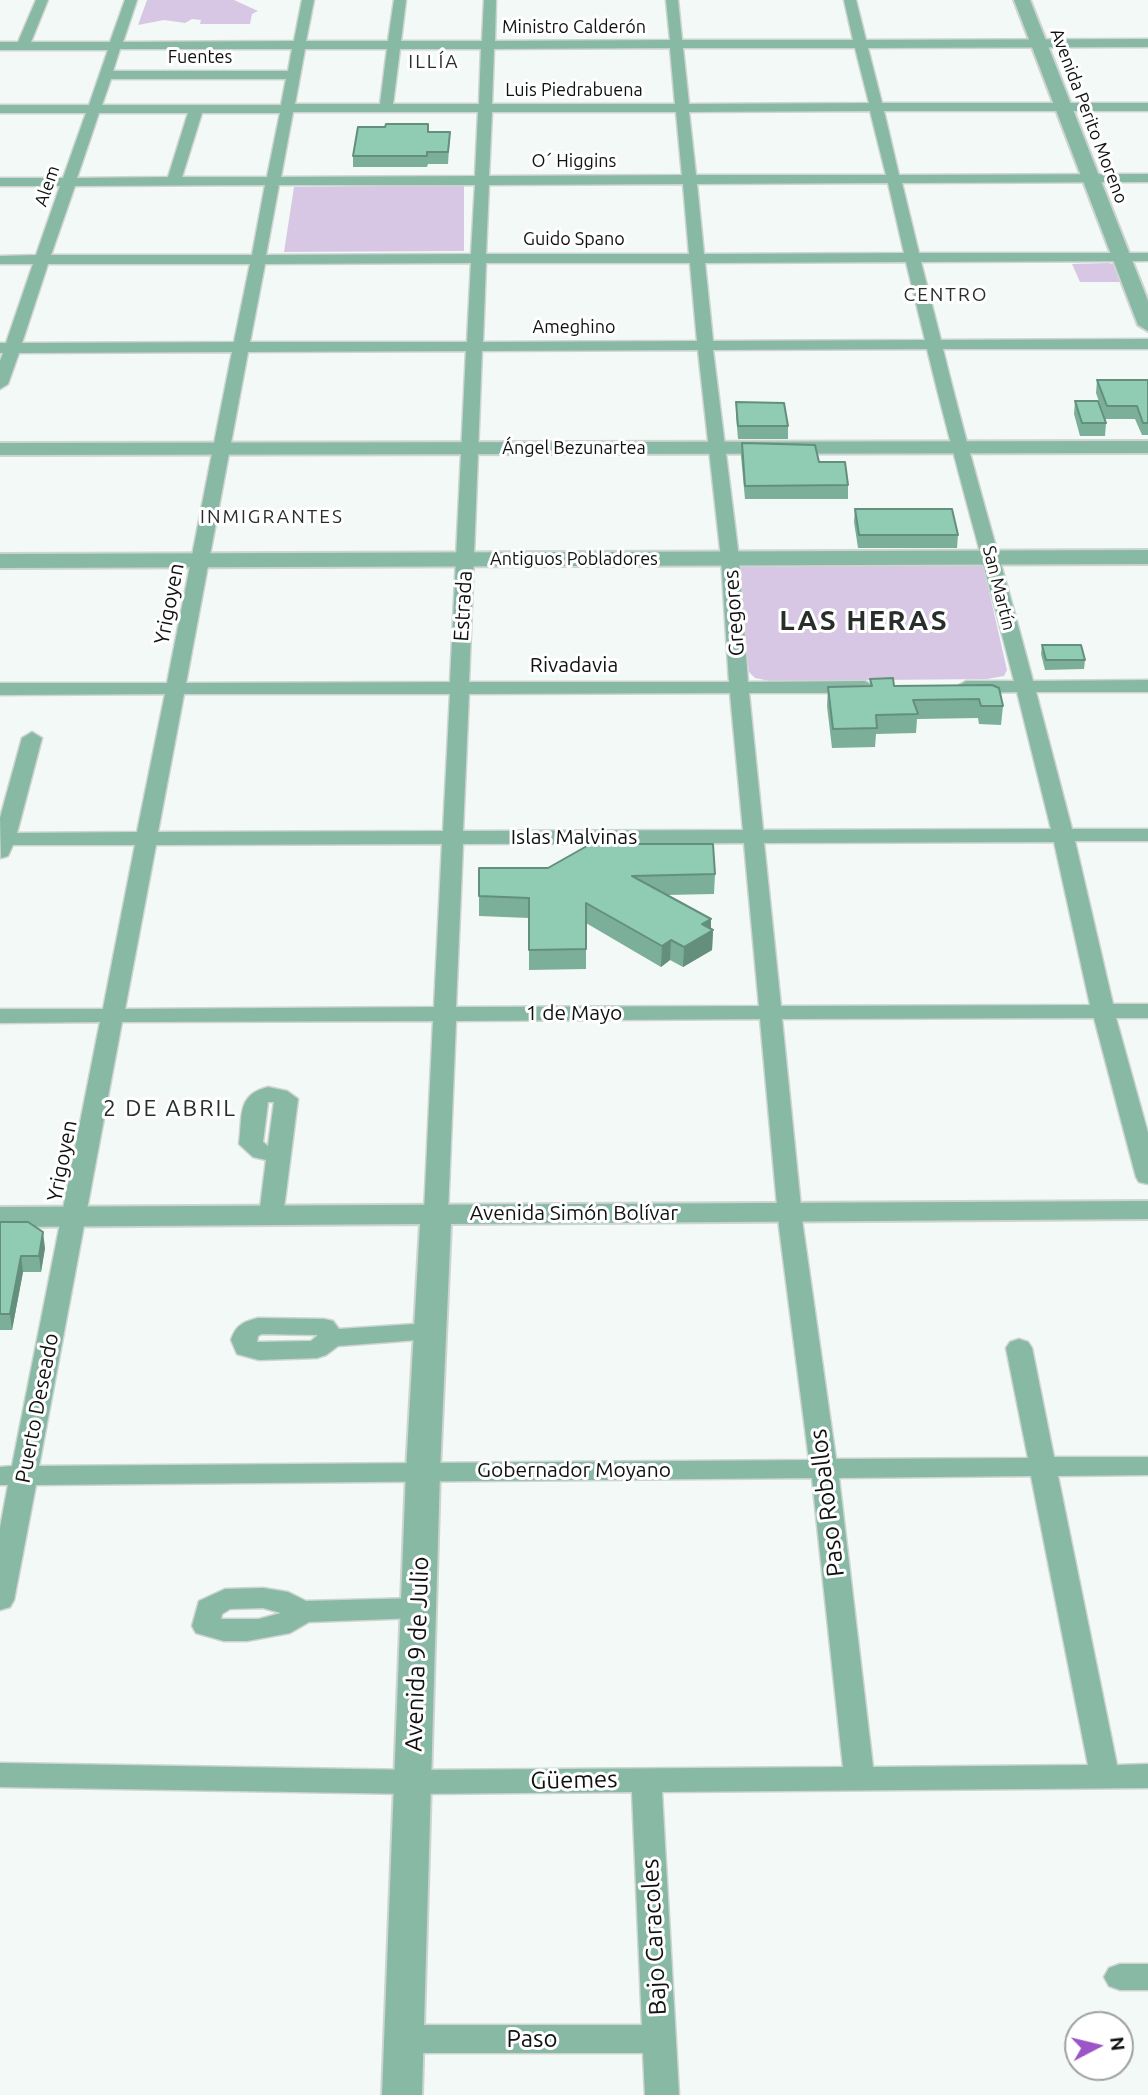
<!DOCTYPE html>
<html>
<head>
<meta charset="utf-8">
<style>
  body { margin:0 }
  #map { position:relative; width:1148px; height:2095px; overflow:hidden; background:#f2f9f6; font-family:Ubuntu,sans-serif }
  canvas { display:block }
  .north { position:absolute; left:1064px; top:2011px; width:70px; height:70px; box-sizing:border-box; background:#fff; border:2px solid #9fa0a0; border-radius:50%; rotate:83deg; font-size:19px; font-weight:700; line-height:28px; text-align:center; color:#101211 }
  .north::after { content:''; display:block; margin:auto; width:24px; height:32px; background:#9d54c7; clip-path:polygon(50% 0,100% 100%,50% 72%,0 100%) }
</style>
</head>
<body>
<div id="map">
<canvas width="1148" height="2095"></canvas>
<div class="north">N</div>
</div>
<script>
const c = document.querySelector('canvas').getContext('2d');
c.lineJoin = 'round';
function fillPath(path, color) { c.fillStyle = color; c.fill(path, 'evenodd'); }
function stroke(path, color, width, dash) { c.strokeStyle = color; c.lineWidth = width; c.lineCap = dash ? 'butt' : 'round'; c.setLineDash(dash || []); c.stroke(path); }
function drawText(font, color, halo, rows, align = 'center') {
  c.font = font + ' Ubuntu,sans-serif'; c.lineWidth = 6; c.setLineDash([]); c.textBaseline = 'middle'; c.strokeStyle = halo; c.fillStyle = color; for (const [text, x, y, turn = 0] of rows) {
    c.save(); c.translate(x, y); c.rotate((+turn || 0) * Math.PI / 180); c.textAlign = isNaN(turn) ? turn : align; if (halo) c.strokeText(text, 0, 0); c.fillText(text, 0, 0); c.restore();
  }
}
const green = new Path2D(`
  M 147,0 L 234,0 L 258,11 L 252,14 L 250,24 L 200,24 L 201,20 L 192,19 L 185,23 L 164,20 L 138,25 Z
  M 464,185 L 464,251 L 284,252 L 294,187 Z
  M 1109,263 L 1116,265 L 1124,282 L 1080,282 L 1072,264 Z
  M 979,562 L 984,569 L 1007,670 L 1004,676 L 987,679 L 770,681 L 755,678 L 749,672 L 736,569 L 738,563 Z`);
const minor = new Path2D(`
  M 36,0 L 48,0 L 31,42 L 110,42 L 125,0 L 137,0 L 123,42 L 294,41 L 302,0 L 314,0 L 306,41 L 388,41 L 394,0 L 406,0 L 401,41 L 482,41 L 484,0 L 496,0 L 495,41 L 670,40 L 666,0 L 678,0 L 682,40 L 853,40 L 844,0 L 856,0 L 866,40 L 1148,39 L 1148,47 L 868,48 L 882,103 L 1148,103 L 1148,111 L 884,111 L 899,175 L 1148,174 L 1148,182 L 902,183 L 919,253 L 1148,253 L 1148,261 L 921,262 L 941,340 L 1148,339 L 1148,349 L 943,349 C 970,461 1004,570 1033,681 L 1148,680 L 1148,692 L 1036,692 L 1072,829 L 1148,829 L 1148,841 L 1075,841 L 1113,1004 L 1148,1004 L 1148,1018 L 1116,1018 L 1148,1133 L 1148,1184 L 1139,1182 L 1136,1177 L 1094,1018 L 782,1019 L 803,1227 L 836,1459 L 1028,1458 L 1006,1348 L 1010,1342 L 1019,1339 L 1028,1342 L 1032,1348 L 1054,1457 L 1148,1457 L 1148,1475 L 1058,1476 L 1117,1765 L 1148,1764 L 1148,1788 L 662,1792 L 679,2095 L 645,2095 L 643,2053 L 405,2053 L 393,2049 L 389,2039 L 393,2029 L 405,2025 L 642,2025 L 632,1792 L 413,1794 L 0,1787 L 0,1763 L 413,1770 L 843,1767 L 812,1478 L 36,1485 L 14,1600 L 10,1607 L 0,1610 L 0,1528 L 8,1485 L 0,1485 L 0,1467 L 12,1466 L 100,1022 L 0,1023 L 0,1009 L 103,1009 L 135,845 L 13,845 L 8,856 L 1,858 L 0,818 L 22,738 L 32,732 L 42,738 L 17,833 L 137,832 L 165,694 L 0,695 L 0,683 L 167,683 L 232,352 L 19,353 L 8,384 L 0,389 L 0,361 L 3,353 L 0,353 L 0,343 L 6,343 L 33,264 L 0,264 L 0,256 L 36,255 L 60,186 L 0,186 L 0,178 L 63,178 L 86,113 L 0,113 L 0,105 L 89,105 L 108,50 L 0,50 L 0,42 L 18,42 ZM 670,48 L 675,104 L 492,104 L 494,49 ZM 683,48 L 855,48 L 869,103 L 689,104 ZM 120,49 L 292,49 L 288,71 L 113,71 ZM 305,49 L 387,49 L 380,104 L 295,104 ZM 400,49 L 481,49 L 479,104 L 393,104 ZM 111,79 L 286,79 L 281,105 L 102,105 ZM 870,111 L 886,175 L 696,175 L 689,112 ZM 293,112 L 478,112 L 475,176 L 281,177 ZM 492,112 L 676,112 L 682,175 L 489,176 ZM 99,113 L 188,113 L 168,177 L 77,178 ZM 202,113 L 280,113 L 267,177 L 182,177 ZM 888,183 L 904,253 L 704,254 L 697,184 ZM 683,184 L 689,254 L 486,254 L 489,185 ZM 265,185 L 252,255 L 51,255 L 75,186 ZM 279,185 L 475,185 L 471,254 L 266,255 ZM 906,262 L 925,340 L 713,341 L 705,263 ZM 471,263 L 467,342 L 250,342 L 265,264 ZM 486,263 L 690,263 L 697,341 L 483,342 ZM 48,264 L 250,264 L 234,342 L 22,343 ZM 927,349 C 954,461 986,570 1014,681 L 966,681 L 956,687 L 966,693 L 1017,692 L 1051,829 L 763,830 L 749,693 L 865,693 L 875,687 L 865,681 L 748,682 L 739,558 L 713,350 ZM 698,350 L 721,558 L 729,682 L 469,682 L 482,351 ZM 466,351 L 450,682 L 186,683 L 248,352 ZM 730,693 L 743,830 L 463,831 L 469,694 ZM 184,694 L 450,694 L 443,831 L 158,832 ZM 1054,842 L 1090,1005 L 781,1006 L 764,843 ZM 744,843 L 759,1006 L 456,1007 L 463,844 ZM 442,844 L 434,1007 L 125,1009 L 156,845 ZM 760,1019 L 779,1227 L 809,1460 L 39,1466 L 122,1022 L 433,1021 L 424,1213 L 427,1218 L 436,1221 L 445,1218 L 448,1213 L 456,1021 ZM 1031,1476 L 1088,1765 L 873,1767 L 839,1478 Z
  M 268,1087 L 287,1091 L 298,1099 L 283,1216 L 280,1221 L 271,1224 L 262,1221 L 259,1216 L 266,1160 L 253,1157 L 239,1144 C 243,1116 236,1095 268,1087 ZM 268,1102 L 274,1102 L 268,1146 L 263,1142 Z
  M 258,1318 L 324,1319 L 333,1321 L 339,1329 L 430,1323 L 439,1325 L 443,1331 L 439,1337 L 430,1339 L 338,1346 L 326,1355 L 317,1358 L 259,1360 L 237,1354 L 231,1340 C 236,1325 243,1322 258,1318 ZM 262,1334 L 317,1335 L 317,1336 L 311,1341 L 257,1342 L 258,1336 Z
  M 263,1588 L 288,1592 L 306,1601 L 418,1598 L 428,1601 L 432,1608 L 428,1615 L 418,1618 L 309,1622 L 290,1633 L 247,1641 L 224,1641 L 196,1633 L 192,1626 L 199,1601 L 225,1589 ZM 263,1608 L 281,1613 L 259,1619 L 221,1619 L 222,1614 L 230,1609 Z
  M 1120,1964 L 1148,1964 L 1148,1990 L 1120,1990 L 1109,1986 L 1104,1977 L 1109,1968 Z`);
const tertiary = new Path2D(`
  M 1014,0 L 1030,0 L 1148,301 L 1148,331 L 1138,325 Z
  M 1148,441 L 1148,453 L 0,455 L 0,443 Z
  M 1148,550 L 1148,564 L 0,568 L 0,554 Z
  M 1148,1201 L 1148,1219 L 451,1224 L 440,1471 L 422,2095 L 382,2095 L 406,1471 L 420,1224 L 0,1227 L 0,1207 Z`);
const wall = new Path2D(`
  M 428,124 L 429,132 L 450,132 L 448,164 L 428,164 L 427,167 L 353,167 L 353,156 L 385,127 Z
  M 1097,380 L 1148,380 L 1148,435 L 1142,435 L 1135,419 L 1105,419 L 1096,393 Z
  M 1075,401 L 1106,423 L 1105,436 L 1080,436 L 1074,414 Z
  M 736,402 L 788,426 L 788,439 L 738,439 L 736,415 Z
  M 742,443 L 819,462 L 848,485 L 848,499 L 745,499 L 741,456 Z
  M 855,509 L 958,535 L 957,548 L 858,548 L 854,522 Z
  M 1042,645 L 1085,660 L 1084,669 L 1045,670 L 1041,654 Z
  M 870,679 L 894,686 L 992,685 L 1003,706 L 1001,725 L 979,724 L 978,718 L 917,719 L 916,733 L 876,734 L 875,747 L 832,748 L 827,706 L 828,687 L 870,686 Z
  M 619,844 L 715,874 L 714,894 L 667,895 L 713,930 L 712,950 L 683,967 L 670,960 L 661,967 L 586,923 L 586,969 L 529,970 L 529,918 L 479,916 L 479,868 L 548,868 Z
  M 0,1222 L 45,1248 L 41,1272 L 23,1272 L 12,1330 L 0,1330 Z`);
const shadedWall = new Path2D(`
  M 711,919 L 711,932 L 713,930 L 712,950 L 683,967 L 684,947 L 702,924 Z
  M 671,940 L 670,960 L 661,967 L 662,946 Z
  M 43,1232 L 45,1248 L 41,1272 L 39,1256 Z
  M 21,1256 L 23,1272 L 12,1330 L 10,1314 Z`);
const building = new Path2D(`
  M 386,124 L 428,124 L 428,132 L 450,132 L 448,152 L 427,152 L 427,156 L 353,156 L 358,127 L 385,127 Z
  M 1097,380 L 1148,380 L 1148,423 L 1143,423 L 1137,406 L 1107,406 Z
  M 1075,401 L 1098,401 L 1106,423 L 1082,423 Z
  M 736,402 L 784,403 L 788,426 L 738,426 Z
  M 742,443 L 815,445 L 819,462 L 845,462 L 848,485 L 745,486 Z
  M 855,509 L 952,509 L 958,535 L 859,535 Z
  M 1042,645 L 1081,645 L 1085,660 L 1046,660 Z
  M 893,678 L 894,686 L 992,685 L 999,688 L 1003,706 L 981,706 L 979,699 L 913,700 L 918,714 L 876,715 L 877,728 L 833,729 L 828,687 L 872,686 L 870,679 Z
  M 594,836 L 618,836 L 619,844 L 713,844 L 715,874 L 632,876 L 711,919 L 702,924 L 713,930 L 684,947 L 671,940 L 662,946 L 586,903 L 586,949 L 529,950 L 529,898 L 479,896 L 479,868 L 548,868 L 594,842 Z
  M 0,1222 L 28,1222 L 43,1232 L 39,1256 L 21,1256 L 10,1314 L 0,1314 Z`);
const farStreetnames = [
  ["Ministro Calderón",574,27],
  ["Fuentes",200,57],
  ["Luis Piedrabuena",574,90],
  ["Avenida Perito Moreno",1089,116,69],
  ["O´ Higgins",574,161],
  ["Alem",47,186,-71],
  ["Guido Spano",574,239],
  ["Ameghino",574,327],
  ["Ángel Bezunartea",574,448],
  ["Antiguos Pobladores",574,559],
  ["San Martín",999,588,76]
];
const farNeighbourhoodnames = [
  ["ILLÍA",434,62],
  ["CENTRO",946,295],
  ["INMIGRANTES",272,517]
];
const streetNames = [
  ["Yrigoyen",169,604,-79],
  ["Estrada",463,606,-87],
  ["Gregores",734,613,-94],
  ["Rivadavia",574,665],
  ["Islas Malvinas",574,837],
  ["1 de Mayo",574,1013],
  ["Yrigoyen",62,1161,-79],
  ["Avenida Simón Bolívar",574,1213],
  ["Puerto Deseado",37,1408,-79],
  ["Gobernador Moyano",574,1470]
];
const neighbourhoodNames = [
  ["2 DE ABRIL",170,1108]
];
const nearStreetnames = [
  ["Paso Roballos",827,1503,-97],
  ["Avenida 9 de Julio",417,1654,-88],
  ["Güemes",574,1780,-1],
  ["Bajo Caracoles",654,1937,-93],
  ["Paso",532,2039]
];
const districtNames = [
  ["LAS HERAS",864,621]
];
fillPath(green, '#d8c7e4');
stroke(minor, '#ced4d1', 3);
stroke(tertiary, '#ced4d1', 4);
fillPath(minor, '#88b9a5');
fillPath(tertiary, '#88b9a5');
fillPath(wall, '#7baf9a');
fillPath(shadedWall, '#648f7d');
fillPath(building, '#8fccb3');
stroke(building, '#648f7d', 2);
drawText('18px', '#101211', '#fff', farStreetnames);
c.letterSpacing = '2px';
drawText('19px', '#292e2c', '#fff', farNeighbourhoodnames);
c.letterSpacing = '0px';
drawText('21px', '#101211', '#fff', streetNames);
c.letterSpacing = '2px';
drawText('23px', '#292e2c', '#fff', neighbourhoodNames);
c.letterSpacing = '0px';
drawText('24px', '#101211', '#fff', nearStreetnames);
c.letterSpacing = '2px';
drawText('bold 28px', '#292e2c', '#fff', districtNames);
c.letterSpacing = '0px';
</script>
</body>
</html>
